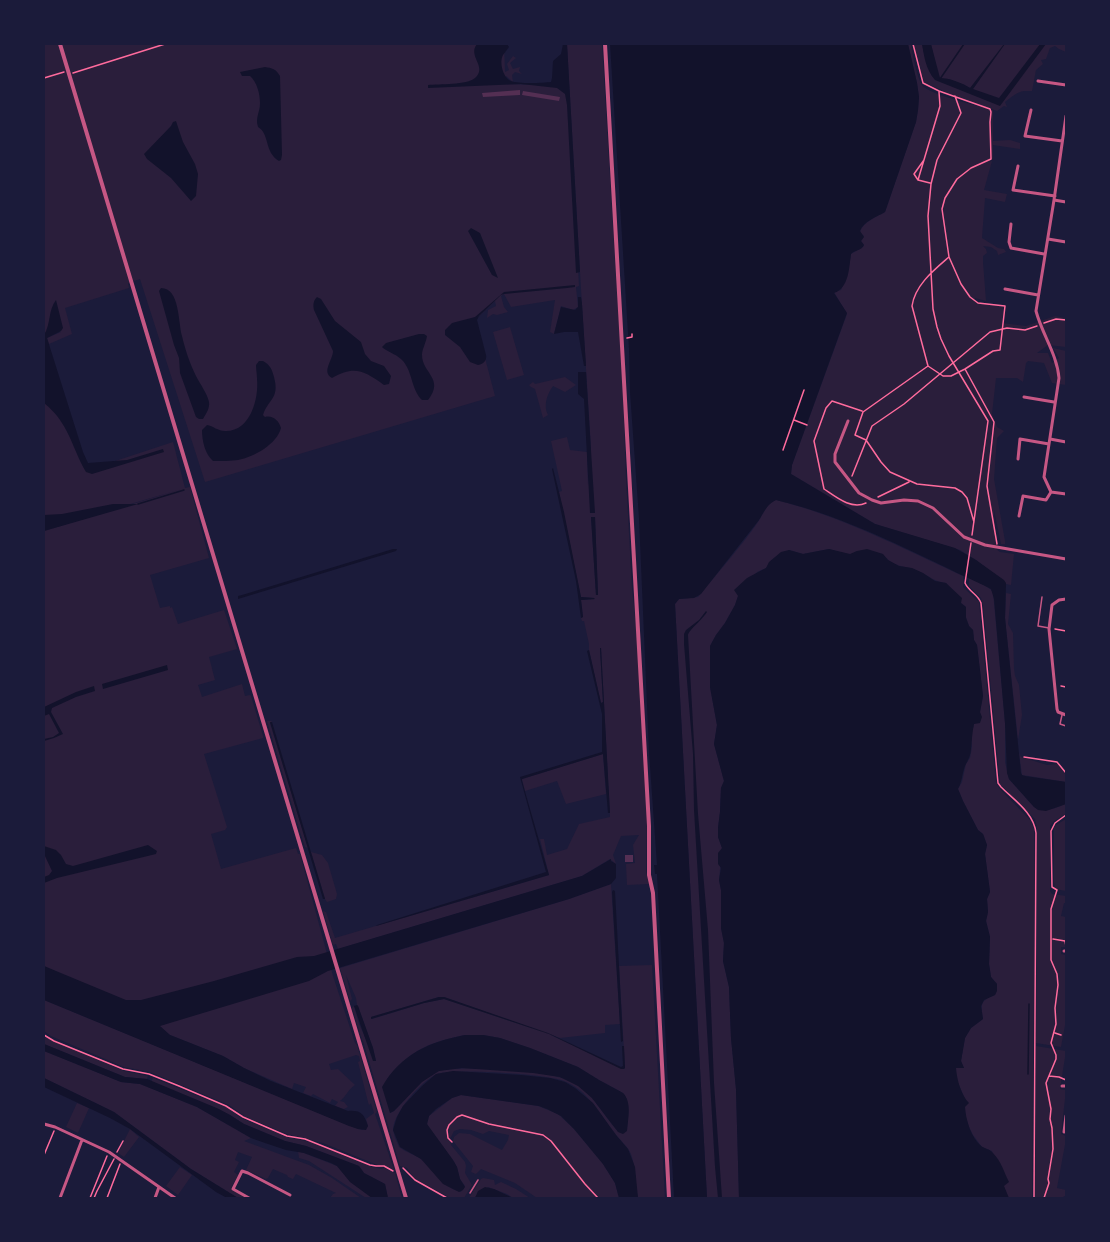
<!DOCTYPE html>
<html>
<head>
<meta charset="utf-8">
<style>
  body { margin:0 }
  #map { position:relative; width:1110px; height:1242px; overflow:hidden; background:#1b1b3a; font-family:Signika,sans-serif }
  canvas { display:block }
  .frame { position:absolute; inset:0; border:45px solid #1b1b3a; pointer-events:none }
</style>
</head>
<body>
<div id="map">
<canvas width="1110" height="1242"></canvas>
<div class="frame"></div>
</div>
<script>
const c = document.querySelector('canvas').getContext('2d');
c.lineJoin = 'round';
function fillPath(path, color) { c.fillStyle = color; c.fill(path, 'evenodd'); }
function stroke(path, color, width, dash) { c.strokeStyle = color; c.lineWidth = width; c.lineCap = dash ? 'butt' : 'round'; c.setLineDash(dash || []); c.stroke(path); }
const green = new Path2D(`
  M 44,44 L 504,44 L 505,72 L 509,70 L 507,64 L 513,56 L 516,58 L 510,63 L 513,69 L 520,67 L 519,71 L 522,74 L 515,72 L 512,75 L 513,82 L 506,76 L 505,84 L 568,86 L 579,286 L 576,287 L 578,307 L 573,310 L 561,306 L 554,334 L 550,332 L 555,300 L 511,307 L 504,294 L 501,296 L 504,307 L 508,312 L 497,315 L 493,314 L 487,318 L 488,310 L 496,306 L 495,301 L 475,320 L 495,396 L 205,482 L 140,279 L 128,283 L 129,288 L 65,308 L 72,334 L 49,344 L 47,338 L 61,332 L 55,327 L 44,339 Z
  M 567,44 L 602,44 L 623,395 L 626,478 L 632,588 L 638,645 L 647,814 L 646,872 L 649,884 L 627,885 L 626,864 L 635,863 L 633,845 L 639,835 L 621,836 L 613,855 L 616,864 L 610,859 L 582,876 L 338,949 L 336,944 L 333,945 L 323,911 L 326,912 L 335,938 L 549,875 L 540,839 L 544,839 L 547,855 L 567,849 L 579,824 L 610,817 L 601,648 L 600,648 L 603,702 L 601,703 L 589,650 L 589,644 L 584,621 L 582,621 L 581,618 L 583,617 L 581,600 L 594,599 L 594,598 L 581,597 L 559,492 L 562,491 L 551,441 L 567,437 L 570,450 L 587,452 L 588,486 L 591,448 L 581,289 ZM 591,517 L 595,517 L 598,595 L 596,595 Z
  M 908,44 L 911,44 C 913,55 916,75 922,85 C 929,95 980,106 993,110 L 993,141 L 1010,140 L 1020,143 L 1020,149 L 993,145 L 993,158 L 989,162 L 992,161 L 984,190 L 1007,194 L 1005,202 L 985,198 L 982,238 L 998,248 L 1004,249 L 1006,252 L 998,255 L 997,251 L 991,247 L 983,246 L 986,249 L 987,253 L 983,256 L 983,262 L 986,301 L 975,298 L 974,301 L 1004,307 L 1002,323 L 1026,326 L 1055,316 L 1066,318 L 1066,347 L 1048,345 L 1037,353 L 1048,353 L 1052,363 L 1059,358 L 1053,348 L 1066,351 L 1066,385 L 1052,383 L 1044,363 L 1028,361 L 1026,363 L 1023,382 L 1017,378 L 996,378 L 992,414 L 997,427 L 1004,431 L 997,438 L 994,479 L 1005,541 L 1005,544 L 1001,544 L 994,510 L 996,549 L 1000,552 L 1014,554 L 1011,585 L 1006,584 L 976,560 L 960,550 L 875,524 L 791,474 L 792,465 L 847,314 L 834,292 L 841,290 L 847,276 L 851,254 L 863,247 L 864,245 L 861,241 L 864,236 L 860,232 C 863,222 876,217 885,212 L 916,122 L 918,110 L 919,97 L 917,83 Z
  M 914,44 L 922,44 L 926,62 L 932,76 L 973,89 L 988,66 L 971,88 L 948,79 L 939,79 L 931,44 L 1066,44 L 1066,52 L 1059,49 L 1055,46 L 1050,48 L 1046,59 L 1041,60 L 1043,64 L 1036,70 L 1032,91 C 1029,91 1026,91 1024,91 C 1017,92 1010,98 1005,102 L 1007,107 L 1004,106 L 997,111 L 948,93 L 924,82 Z
  M 510,327 L 524,375 L 507,380 L 493,332 Z
  M 44,340 L 88,470 L 173,442 L 185,488 L 190,487 L 209,558 L 150,575 L 160,608 L 170,606 L 170,608 L 172,607 L 178,624 L 224,610 L 237,649 L 209,657 L 215,680 L 198,685 L 202,697 L 242,684 L 245,696 L 250,695 L 251,696 L 263,736 L 263,738 L 204,754 L 227,827 L 225,830 L 211,834 L 221,869 L 296,848 L 298,854 L 300,854 L 333,976 L 355,1043 L 357,1045 L 377,1112 L 375,1114 L 394,1170 L 383,1165 L 380,1166 L 323,1143 L 304,1138 L 287,1134 L 246,1117 L 229,1105 L 150,1072 L 124,1067 L 51,1036 L 44,1031 L 44,1000 L 358,1129 L 363,1130 L 368,1126 L 366,1119 L 374,1113 L 371,1103 L 369,1105 L 368,1102 L 358,1062 L 360,1061 L 359,1056 L 356,1055 L 329,1064 L 331,1070 L 338,1069 L 355,1085 C 347,1090 347,1096 340,1101 L 344,1102 L 348,1107 L 344,1109 L 335,1106 L 338,1102 L 332,1099 L 330,1103 L 313,1094 L 311,1096 L 303,1093 L 306,1087 L 294,1083 L 292,1089 L 244,1068 L 223,1056 L 170,1035 L 159,1026 L 165,1024 L 44,966 L 44,531 L 182,489 L 44,529 Z
  M 565,377 L 576,385 L 565,392 L 553,386 C 547,394 543,406 548,415 L 543,418 L 535,389 L 531,387 L 529,385 L 533,382 L 535,384 Z
  M 776,500 C 841,516 902,548 963,576 L 963,587 L 979,602 L 996,783 L 1000,789 L 1031,821 L 1034,827 L 1035,878 L 1032,1198 L 1009,1198 L 1007,1196 L 992,1151 L 982,1147 L 973,1135 L 969,1127 L 965,1114 L 965,1099 L 956,1078 L 956,1068 L 964,1068 L 961,1061 L 965,1038 L 971,1028 L 983,1019 C 981,1003 980,1001 995,995 L 997,984 L 991,977 L 989,964 L 990,937 L 986,921 L 988,912 L 987,899 L 990,892 L 985,854 L 987,845 L 983,834 L 978,830 L 963,801 L 958,789 L 962,782 L 966,764 L 970,758 L 972,747 L 971,736 L 974,724 L 980,712 L 983,696 L 977,645 L 974,640 L 973,630 L 969,626 L 966,617 L 966,607 L 961,603 L 946,583 C 933,581 931,577 920,572 C 904,564 897,570 882,554 L 857,551 L 850,555 L 829,549 L 803,554 L 789,550 L 766,568 L 757,572 L 738,596 L 735,605 L 725,623 L 716,635 L 710,646 L 710,687 L 717,725 L 714,744 L 724,781 L 721,788 L 720,812 L 718,828 L 718,837 L 722,848 L 719,880 L 721,890 L 721,928 L 724,943 L 723,961 L 729,987 L 731,1038 L 736,1089 L 739,1198 L 707,1198 L 675,604 L 679,599 L 698,597 C 718,572 740,548 758,522 C 764,513 766,504 776,500 Z
  M 969,578 C 977,582 987,585 993,592 L 1005,723 L 1005,762 L 1009,779 L 1034,807 C 1045,813 1055,808 1066,804 L 1066,814 L 1054,821 L 1050,826 L 1050,891 L 1052,894 L 1066,896 L 1066,903 L 1064,903 L 1061,916 L 1066,917 L 1066,947 L 1061,947 L 1061,954 L 1066,955 L 1066,983 L 1065,997 L 1066,998 L 1066,1020 L 1061,1047 L 1036,1043 L 1037,828 L 1035,819 L 1000,784 L 983,604 L 981,598 L 969,586 Z
  M 1006,593 L 1011,594 L 1008,624 L 1013,633 L 1014,669 L 1015,676 L 1019,685 L 1022,715 L 1018,740 L 1005,618 Z
  M 267,721 L 271,721 L 272,722 L 270,723 L 308,848 L 305,847 L 300,832 Z
  M 1019,753 L 1021,757 L 1047,765 L 1057,764 L 1066,775 L 1066,782 L 1022,775 Z
  M 603,754 L 606,794 L 566,804 L 557,781 L 525,791 L 522,779 Z
  M 1066,819 L 1066,891 L 1055,889 L 1054,882 L 1054,828 L 1056,825 Z
  M 311,852 L 322,855 L 328,863 L 337,894 L 336,899 L 327,902 L 325,899 Z
  M 611,884 L 620,1024 L 605,1025 L 605,1033 L 560,1038 L 444,997 L 439,997 L 371,1017 L 372,1019 L 424,1003 L 444,999 L 549,1034 L 623,1069 L 625,1068 L 619,966 L 652,965 L 665,1198 L 638,1198 C 635,1183 636,1168 631,1154 C 628,1147 622,1142 617,1136 C 606,1123 598,1108 586,1096 C 581,1090 572,1084 564,1081 C 546,1074 455,1068 437,1074 C 422,1080 393,1113 393,1130 C 394,1136 397,1142 399,1147 C 407,1153 417,1155 425,1162 C 439,1175 440,1186 461,1192 L 465,1186 L 460,1179 L 457,1167 L 453,1160 L 429,1128 L 427,1124 L 429,1116 L 452,1098 L 461,1095 L 538,1106 L 558,1114 L 574,1129 L 603,1164 L 615,1183 L 619,1198 L 537,1198 L 515,1183 L 481,1169 L 476,1174 L 471,1172 L 473,1166 L 453,1141 L 454,1137 L 459,1133 L 470,1134 L 502,1150 L 508,1140 L 509,1135 L 489,1131 L 483,1134 L 471,1130 L 460,1129 L 454,1131 L 450,1139 L 451,1145 L 465,1162 L 466,1166 L 465,1173 L 472,1185 L 464,1198 L 450,1198 L 414,1178 L 407,1168 L 400,1166 L 363,1041 L 362,1040 L 352,1008 L 354,1006 L 359,1024 L 376,1061 L 373,1048 L 358,1006 L 357,1005 L 356,998 L 346,975 L 352,999 L 350,1001 L 340,968 L 569,899 ZM 465,1035 L 483,1035 L 500,1038 L 530,1048 L 578,1067 L 599,1080 L 623,1093 C 631,1102 628,1118 627,1131 L 618,1131 C 604,1117 596,1098 579,1086 C 570,1080 560,1077 549,1075 C 529,1071 450,1064 434,1073 C 418,1082 407,1099 394,1111 L 390,1113 L 387,1079 C 410,1050 430,1042 465,1035 Z
  M 44,1037 L 124,1071 L 148,1076 L 147,1079 L 125,1077 L 44,1044 Z
  M 1036,1046 L 1066,1051 L 1060,1089 L 1066,1090 L 1061,1134 L 1066,1136 L 1066,1139 L 1057,1188 L 1066,1190 L 1066,1196 L 1064,1196 L 1063,1198 L 1035,1198 Z
  M 44,1051 L 121,1082 L 140,1084 L 197,1107 L 251,1138 L 244,1141 L 309,1165 L 332,1178 L 361,1198 L 330,1198 L 333,1194 L 336,1193 L 296,1174 L 293,1179 L 288,1177 L 287,1175 L 273,1169 L 268,1178 L 266,1179 L 246,1170 L 252,1157 L 238,1152 L 235,1160 L 239,1162 L 234,1172 L 238,1175 L 231,1188 L 248,1198 L 238,1198 L 191,1169 L 114,1112 L 44,1078 Z
  M 153,1078 L 226,1107 L 241,1118 L 287,1137 L 310,1142 L 372,1167 L 381,1169 L 384,1168 L 395,1173 L 402,1198 L 388,1198 L 385,1184 L 364,1173 L 359,1166 L 306,1146 L 285,1141 L 244,1124 L 230,1115 L 151,1082 Z
  M 77,1103 L 89,1108 L 78,1133 L 66,1127 Z
  M 130,1129 L 139,1137 L 124,1157 L 118,1153 Z
  M 298,1151 L 304,1153 L 337,1166 L 350,1181 L 372,1198 L 366,1198 L 309,1161 L 299,1158 Z
  M 180,1167 L 192,1175 L 178,1195 L 166,1186 Z
  M 483,1178 L 494,1180 L 495,1185 L 501,1182 L 516,1189 L 530,1198 L 513,1198 L 507,1194 L 488,1187 L 475,1197 L 475,1198 L 469,1198 L 481,1179 Z`);
const water = new Path2D(`
  M 477,44 L 507,44 L 509,47 C 507,50 505,52 503,55 C 499,62 503,78 511,81 C 518,84 543,83 551,82 L 552,78 L 553,61 L 561,54 L 563,44 L 567,44 L 580,272 L 576,273 L 567,105 L 565,94 L 557,88 L 521,84 L 428,88 L 428,85 C 439,84 467,85 475,78 C 488,67 467,56 477,44 Z
  M 610,44 L 908,44 L 917,83 L 919,97 L 918,110 L 916,122 L 885,212 C 876,217 863,222 860,231 L 864,237 L 861,241 L 864,245 C 861,251 854,250 851,254 C 849,268 849,288 834,293 L 847,313 L 792,465 L 791,474 L 875,524 L 955,548 L 976,560 L 1004,580 L 1006,583 L 1005,618 L 1021,773 L 1022,775 L 1025,776 L 1066,782 L 1066,804 L 1046,811 L 1038,810 L 1034,807 L 1009,779 L 1007,773 L 1005,723 L 994,599 L 991,589 L 983,585 C 916,554 848,517 776,500 C 767,504 764,512 759,520 L 701,594 L 694,598 L 679,599 L 675,604 L 707,1198 L 674,1198 L 657,874 L 655,874 L 654,865 L 657,865 L 649,752 L 639,518 L 630,392 L 629,349 Z
  M 922,44 L 931,44 L 940,78 C 949,78 963,83 970,88 L 1004,44 L 1005,44 L 973,89 L 999,98 L 1040,44 L 1046,44 L 1000,106 L 935,80 C 926,70 924,56 922,44 Z
  M 265,67 C 272,68 276,69 280,76 L 282,155 L 281,160 L 279,161 C 264,152 270,134 258,127 C 255,117 260,113 260,103 C 260,94 257,82 250,76 L 242,76 L 240,72 Z
  M 176,121 L 183,142 L 195,164 L 198,174 L 196,196 L 191,201 L 171,178 L 147,159 L 144,154 L 171,126 L 173,122 Z
  M 471,228 L 480,233 L 498,278 L 492,275 L 468,231 Z
  M 575,285 L 575,287 L 567,288 L 504,294 L 501,295 L 479,316 L 477,320 L 486,355 C 487,360 484,364 478,365 L 470,362 L 460,347 L 445,335 L 445,330 L 452,323 L 475,317 L 504,292 Z
  M 161,288 C 180,288 178,322 182,336 C 185,349 190,364 196,376 C 200,384 207,393 209,402 C 210,408 206,414 203,419 L 199,419 L 196,417 L 180,373 L 179,358 L 174,345 L 159,291 Z
  M 317,297 L 321,299 L 335,321 L 361,342 L 365,354 L 371,361 L 384,366 L 391,376 L 389,384 L 384,385 C 364,371 355,365 332,378 C 321,372 333,360 333,351 L 314,310 C 313,305 313,301 317,297 Z
  M 578,297 L 581,297 L 582,304 L 586,366 L 584,366 L 578,332 L 564,332 L 554,334 L 561,307 L 575,310 L 578,307 Z
  M 56,300 L 63,328 L 61,331 L 47,338 L 83,452 L 88,463 L 127,460 L 163,449 L 164,452 L 92,474 L 86,472 C 71,446 69,423 44,403 L 44,335 C 51,324 48,310 56,300 Z
  M 419,334 L 424,334 L 427,336 C 426,343 422,349 422,355 C 422,373 445,379 428,400 L 422,400 C 411,389 413,373 403,361 C 398,355 390,353 383,348 L 382,347 L 386,343 Z
  M 259,361 L 263,361 C 270,365 272,369 274,377 C 280,399 268,399 263,415 L 265,417 C 273,415 279,421 281,428 C 277,444 254,457 238,460 C 233,461 219,461 213,461 C 205,454 202,441 202,430 L 207,425 C 213,426 218,431 225,431 C 250,432 259,399 257,379 C 257,374 256,370 256,365 Z
  M 578,372 L 586,372 L 595,513 L 590,513 L 584,399 L 578,394 Z
  M 553,468 L 564,512 L 581,597 L 594,598 L 595,599 L 581,600 L 583,617 L 581,618 L 576,581 L 552,469 Z
  M 113,504 L 138,504 L 44,531 L 44,515 L 62,514 Z
  M 591,517 L 595,517 L 598,595 L 596,595 Z
  M 393,549 L 397,549 L 396,551 L 238,599 L 238,596 L 242,595 Z
  M 829,549 L 850,554 L 857,551 L 867,549 L 883,554 L 888,560 L 899,566 L 912,568 L 923,573 L 935,581 L 946,583 L 962,598 L 961,603 L 966,607 L 966,618 L 969,626 L 973,630 L 974,640 L 977,645 L 983,696 L 980,712 L 982,717 L 980,723 L 974,724 C 972,733 972,740 971,748 C 971,755 968,760 965,766 C 962,774 962,782 958,789 L 963,801 L 978,830 L 983,834 L 987,845 L 985,854 L 990,892 L 987,899 L 988,912 L 986,921 L 990,937 L 989,964 L 991,977 L 997,984 L 997,991 L 995,995 L 984,1000 L 981,1006 L 983,1019 L 971,1028 L 965,1038 L 961,1061 L 964,1068 L 956,1068 C 957,1080 961,1095 969,1103 L 965,1107 C 966,1121 971,1137 981,1146 C 985,1149 990,1149 993,1153 C 1001,1161 1004,1172 1009,1182 L 1004,1186 L 1009,1198 L 739,1198 L 736,1089 L 731,1038 L 729,987 L 723,961 L 724,943 L 721,928 L 721,890 L 719,880 L 721,868 L 718,864 L 718,853 L 722,848 L 718,837 L 718,828 L 720,812 L 721,788 L 724,781 L 714,744 L 717,725 L 710,687 L 710,646 L 716,635 L 725,623 L 735,605 L 738,596 L 734,590 L 747,578 L 766,568 L 769,562 L 781,552 L 789,550 L 803,554 Z
  M 706,611 L 707,612 C 703,619 689,630 688,635 L 698,814 L 708,930 L 714,1083 L 722,1198 L 718,1198 L 715,1167 L 694,810 L 693,754 L 684,644 L 684,634 L 686,630 L 699,620 Z
  M 600,648 L 601,648 L 610,813 L 608,813 L 603,754 L 522,779 L 522,781 L 549,875 L 376,926 L 377,925 L 546,872 L 520,777 L 602,752 L 602,714 L 587,651 L 589,650 L 601,703 L 603,702 Z
  M 167,665 L 168,670 L 103,689 L 102,684 Z
  M 94,686 L 95,691 L 76,697 L 52,708 L 51,712 L 63,734 L 54,738 L 44,741 L 44,739 L 53,737 L 59,733 L 49,714 L 44,716 L 44,707 L 76,692 Z
  M 270,722 L 272,722 L 325,899 L 323,899 Z
  M 148,845 L 157,851 L 156,854 L 57,878 L 44,883 L 44,877 L 49,875 L 52,871 L 44,854 L 44,846 L 56,850 L 61,855 L 66,864 L 73,866 Z
  M 611,859 L 611,861 L 616,864 L 616,878 L 611,884 L 569,899 L 328,971 L 309,981 L 160,1026 L 170,1035 L 223,1056 L 244,1068 L 271,1081 L 348,1111 C 361,1110 364,1114 368,1126 L 366,1130 L 358,1129 L 349,1126 L 44,1000 L 44,966 L 126,1000 L 141,1000 L 214,981 L 297,957 L 314,956 L 582,876 Z
  M 613,890 L 615,891 L 623,1041 L 621,1042 L 612,892 Z
  M 439,997 L 444,997 L 548,1033 L 621,1067 L 623,1066 L 622,1046 L 624,1046 L 625,1068 L 624,1069 L 621,1069 L 549,1034 L 444,999 L 424,1003 L 371,1019 L 371,1017 Z
  M 357,1005 L 358,1006 L 373,1048 L 376,1061 L 373,1061 L 354,1006 Z
  M 465,1035 L 483,1035 L 500,1038 L 530,1048 L 578,1067 L 599,1080 L 623,1093 C 632,1102 628,1118 627,1131 L 623,1134 L 618,1132 L 592,1098 L 578,1086 L 560,1077 L 533,1073 L 462,1068 L 439,1071 L 422,1082 L 394,1111 L 390,1113 L 382,1087 C 401,1054 429,1042 465,1035 Z
  M 44,1044 L 125,1077 L 147,1079 L 219,1109 L 230,1115 L 244,1124 L 285,1141 L 306,1146 L 359,1166 L 364,1173 L 385,1184 L 388,1198 L 372,1198 L 350,1182 L 337,1166 L 331,1163 L 304,1153 L 286,1150 L 265,1143 L 251,1138 L 197,1107 L 140,1084 L 121,1082 L 44,1051 Z
  M 453,1071 L 521,1075 L 550,1078 L 565,1082 L 575,1088 L 593,1103 L 616,1135 L 628,1149 L 635,1167 L 638,1198 L 619,1198 L 615,1183 L 603,1164 L 574,1129 L 561,1116 L 547,1109 L 539,1106 L 461,1095 L 452,1098 L 436,1109 L 429,1116 L 427,1124 L 453,1160 L 457,1167 L 460,1179 L 465,1187 L 463,1190 L 459,1192 L 443,1184 L 421,1159 L 400,1147 L 393,1130 L 397,1117 L 403,1106 L 422,1086 L 436,1074 Z
  M 44,1078 L 114,1112 L 191,1169 L 238,1198 L 227,1198 L 216,1192 L 130,1129 L 110,1118 L 44,1087 Z
  M 485,1187 L 494,1189 L 513,1198 L 475,1198 L 478,1191 Z`);
const stream = new Path2D(`
  M 940,79 L 964,44
  M 138,504 L 184,490
  M 1028,1074 L 1029,1004`);
const building = new Path2D(`
  M 520,90 L 520,95 L 483,97 L 482,93 Z
  M 523,91 L 560,97 L 559,101 L 522,95 Z
  M 625,855 L 633,855 L 633,862 L 625,862 Z`);
const path = new Path2D(`
  M 913,44 L 923,83 L 939,91 L 990,109 L 991,112 L 990,122 L 991,159 L 971,168 L 957,179 L 945,198 L 942,209 L 949,257 L 961,284 L 970,297 L 978,303 L 1005,306 L 1000,350 L 993,351 L 965,369 L 951,376 L 943,376 L 928,366 L 912,306 C 915,285 934,270 949,257
  M 73,73 L 165,44
  M 44,78 L 64,72
  M 955,96 L 961,113 L 937,160 L 931,184 L 928,216 L 933,309 L 937,327 L 941,339 L 949,356 L 988,421 L 972,535
  M 924,160 L 914,174 L 918,180 L 930,183
  M 918,180 L 940,106 L 939,92
  M 1044,323 L 1056,319 L 1066,320
  M 627,338 L 632,337 L 632,334
  M 928,366 L 863,412 L 855,435 L 866,440 L 881,462 L 890,472 L 917,484 L 955,488 L 962,492 L 967,498 L 974,522
  M 965,369 L 994,422 L 987,486 L 997,544
  M 862,411 L 832,401 L 826,408 L 814,441 L 824,489 C 836,497 851,510 866,503
  M 794,420 L 807,425
  M 783,450 L 804,390
  M 852,476 L 872,426 L 904,404 L 990,332 L 1007,328 L 1025,330 L 1037,326
  M 878,497 L 909,482
  M 971,543 L 965,583 C 969,592 978,594 981,603 L 998,783 L 1001,787 C 1014,800 1034,813 1036,833 L 1034,1198
  M 1055,629 L 1066,631
  M 1061,686 L 1066,687
  M 1024,757 L 1057,762 L 1066,773
  M 1053,939 L 1065,941 L 1066,946
  M 1055,1033 L 1061,1035
  M 44,1035 L 54,1041 L 123,1069 L 149,1074 L 179,1086 L 226,1106 L 243,1117 L 287,1136 L 305,1139 L 370,1165 L 376,1166 L 384,1166 L 393,1171
  M 1049,1076 L 1059,1077 L 1066,1080
  M 452,1142 L 448,1138 L 447,1130 L 449,1125 L 457,1117 L 462,1115 L 489,1124 L 543,1135 L 551,1141 L 585,1184 L 598,1198
  M 117,1152 L 123,1141
  M 44,1155 L 54,1131
  M 403,1168 L 415,1180 L 447,1198
  M 90,1198 L 107,1156
  M 94,1198 L 97,1191 L 114,1159
  M 107,1198 L 120,1164
  M 1044,1198 L 1049,1183 L 1048,1179 L 1053,1149 L 1052,1128 L 1050,1119 L 1051,1109 L 1046,1083 L 1056,1059 L 1056,1055 L 1051,1043 L 1056,1024 L 1055,1008 L 1058,985 L 1057,974 L 1051,960 L 1051,909 L 1057,890 L 1052,887 L 1051,831 L 1055,823 L 1066,815`);
const service = new Path2D(`
  M 1042,597 L 1038,626 L 1049,628
  M 1062,715 L 1060,724 L 1066,726
  M 470,1193 L 478,1180`);
const minor = new Path2D(`
  M 1038,81 L 1066,85
  M 1031,110 L 1025,136 L 1062,141
  M 1066,116 L 1054,200 L 1036,311 C 1042,334 1057,354 1059,378 L 1044,477 L 1051,492 L 1066,494
  M 1018,166 L 1013,190 L 1055,196
  M 1054,200 L 1066,202
  M 1011,224 L 1009,242 L 1011,248 L 1044,254
  M 1048,239 L 1066,242
  M 1005,289 L 1038,295
  M 1024,397 L 1054,402
  M 848,421 L 835,454 L 835,462 L 859,493 L 872,500 L 881,503 L 904,500 L 918,501 L 933,508 L 964,537 L 985,545 L 1066,559
  M 1050,439 L 1066,442
  M 1018,459 L 1020,439 L 1049,444
  M 1019,516 L 1023,496 L 1046,500 L 1051,492
  M 1066,599 L 1059,600 L 1052,605 L 1049,629 L 1057,709 L 1058,712 L 1066,715
  M 1064,951 L 1066,951
  M 1062,1086 L 1066,1086
  M 44,1124 L 55,1127 L 109,1152 L 175,1198
  M 1064,1132 L 1066,1116
  M 60,1198 L 82,1140
  M 155,1198 L 159,1187
  M 249,1198 L 233,1189 L 242,1171 L 248,1173 L 290,1195`);
const tertiary = new Path2D(`
  M 60,44 L 406,1198
  M 605,44 L 649,826 L 649,875 L 653,893 L 669,1198`);
fillPath(green, '#2a1e3b');
fillPath(water, '#12122b');
stroke(stream, '#12122b', 1.5);
fillPath(building, '#542f53');
stroke(path, '#ff6b9d', 1.5);
stroke(service, '#c65784', 1.5);
stroke(minor, '#c65784', 3);
stroke(tertiary, '#c65784', 4);
</script>
</body>
</html>
